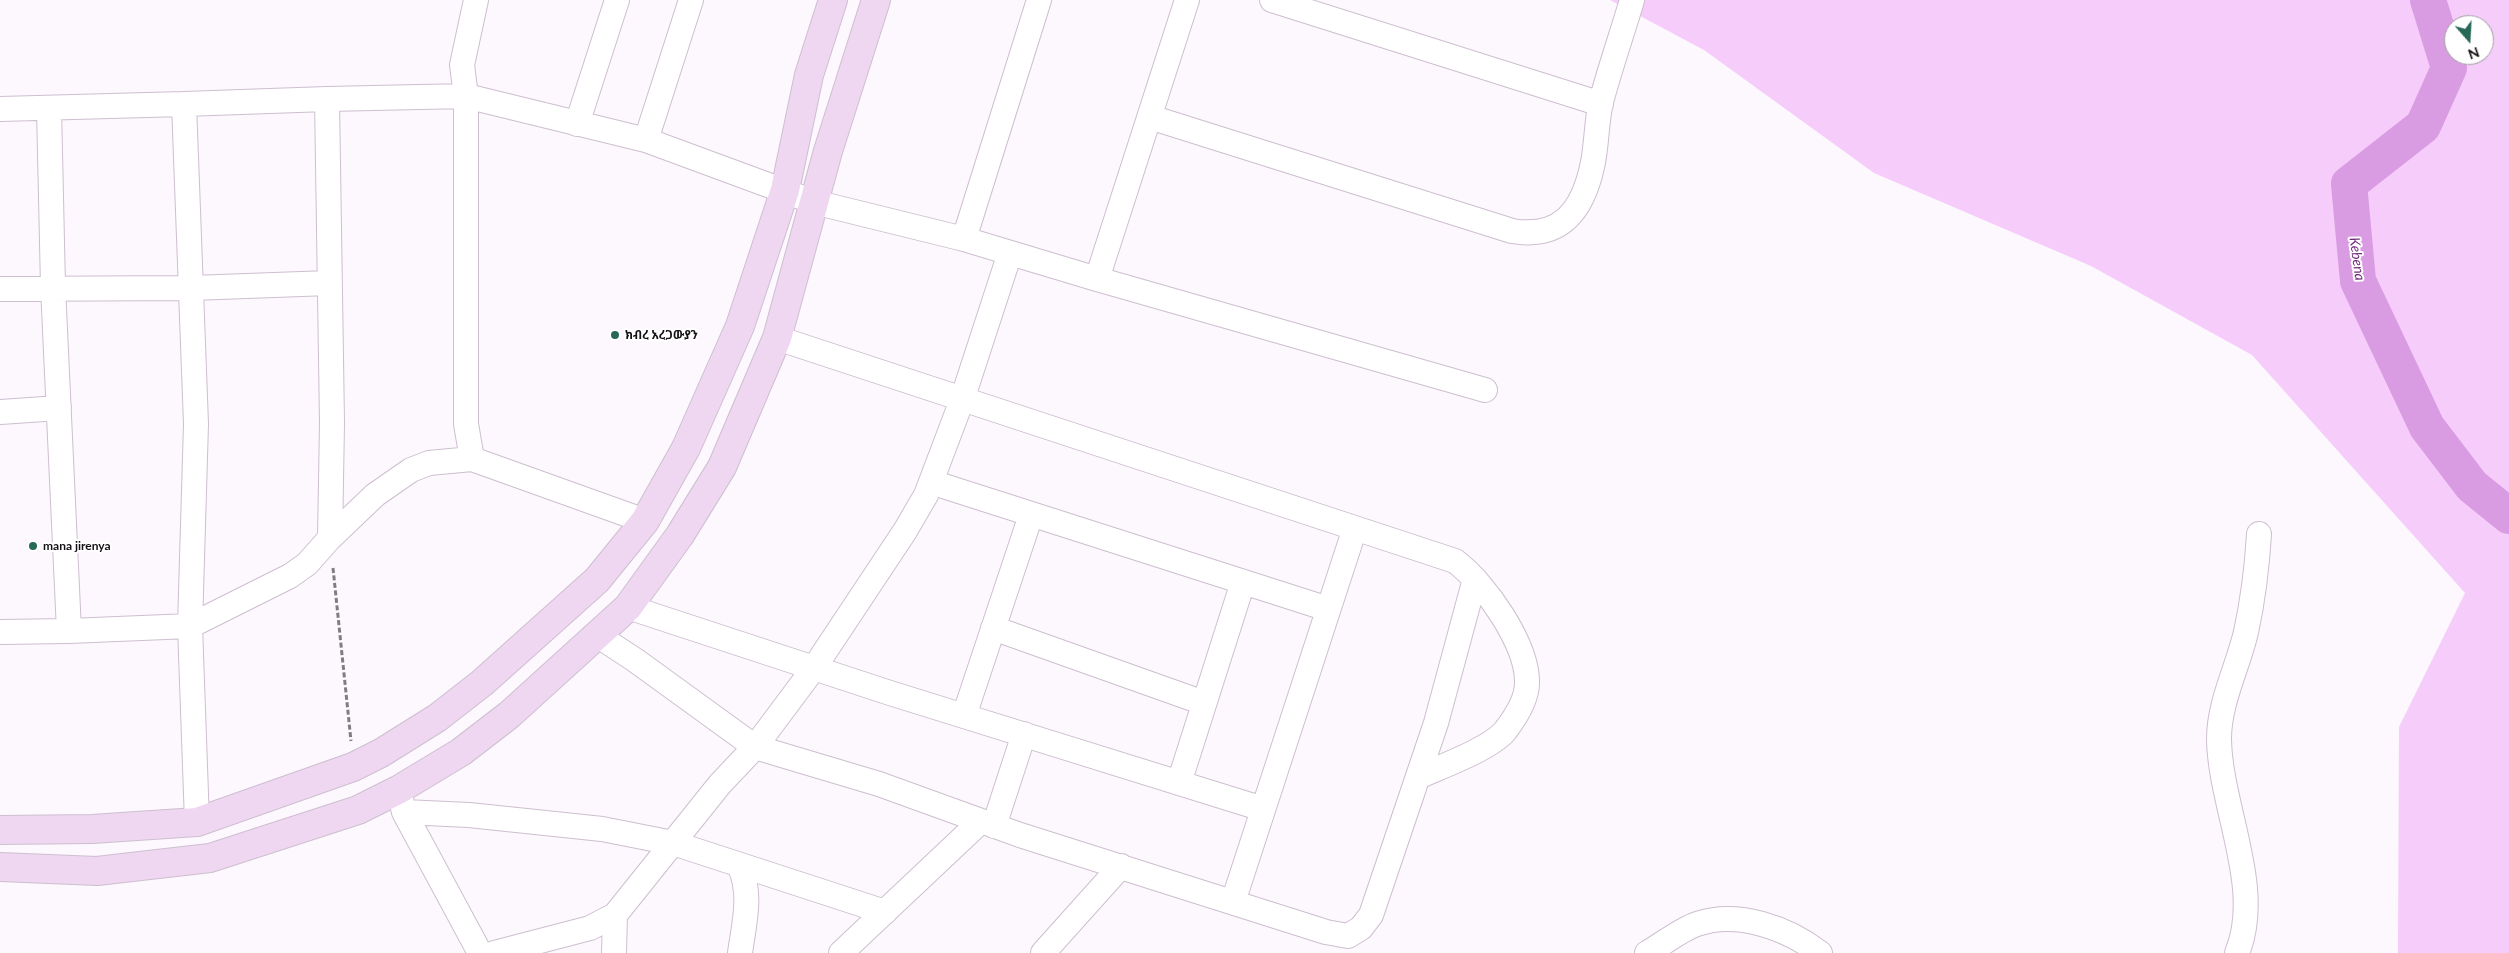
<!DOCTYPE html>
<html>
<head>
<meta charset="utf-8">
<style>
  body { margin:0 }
  #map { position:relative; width:2509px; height:953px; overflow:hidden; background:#fdf7fe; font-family:Lato,sans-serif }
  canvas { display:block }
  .north { position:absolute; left:2444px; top:15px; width:50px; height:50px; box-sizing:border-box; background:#fff; border:1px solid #a19fa1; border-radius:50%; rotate:161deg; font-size:14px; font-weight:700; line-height:20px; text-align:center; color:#141015 }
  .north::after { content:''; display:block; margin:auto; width:18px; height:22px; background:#276856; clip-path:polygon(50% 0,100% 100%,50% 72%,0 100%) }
</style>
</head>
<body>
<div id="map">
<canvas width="2509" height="953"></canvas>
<div class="north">N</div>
</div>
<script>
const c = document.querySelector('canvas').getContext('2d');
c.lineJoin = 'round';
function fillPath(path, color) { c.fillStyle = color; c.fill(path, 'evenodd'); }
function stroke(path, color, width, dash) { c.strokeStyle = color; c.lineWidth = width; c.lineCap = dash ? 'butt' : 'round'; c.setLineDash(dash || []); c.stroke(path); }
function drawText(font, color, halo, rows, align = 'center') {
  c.font = font + ' Lato,"Noto Sans Ethiopic",sans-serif'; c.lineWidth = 4; c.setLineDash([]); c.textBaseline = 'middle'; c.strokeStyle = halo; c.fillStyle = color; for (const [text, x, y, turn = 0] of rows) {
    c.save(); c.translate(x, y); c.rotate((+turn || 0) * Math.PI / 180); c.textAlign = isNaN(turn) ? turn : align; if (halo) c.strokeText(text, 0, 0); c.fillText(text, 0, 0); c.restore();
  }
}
const green = new Path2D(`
  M 1610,0 L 2509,0 L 2509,953 L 2398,953 L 2399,727 L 2465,593 L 2252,355 L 2091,266 L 1874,173 L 1704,50 ZM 2454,25 L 2484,25 L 2484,55 L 2454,55 Z`);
const river = new Path2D(`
  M 2428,0 L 2449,68 L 2423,126 L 2349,184 L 2358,281 L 2427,427 L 2472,486 L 2509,516`);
const path = new Path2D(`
  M 333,568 L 351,741`);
const minor = new Path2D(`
  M 476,0 L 462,65 L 466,96 L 646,140 L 814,202 L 964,239 L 1097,279 L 1187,0
  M 1272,0 L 1601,104
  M 327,99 L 466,96 L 466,424 L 472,459
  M 49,108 L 53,287 L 69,631 L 190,626 L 290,576 L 307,564 L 330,538 L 375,495 L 411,470 L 429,463 L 472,459 L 645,521
  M 0,109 L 184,104
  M 1150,117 L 1512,231 C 1560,239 1582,212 1592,167 C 1597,146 1596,123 1601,102 C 1610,68 1622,34 1632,0
  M 577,124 L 617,0
  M 646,140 L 691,0
  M 964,239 L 1039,0
  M 1097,279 L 1485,390
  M 0,289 L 192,288 L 329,283
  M 777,338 L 1455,561 C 1485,583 1528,645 1527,683 C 1527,700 1515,718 1505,731 C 1490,749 1440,767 1418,777
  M 0,412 L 59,408
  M 931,482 L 1328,609
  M 628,607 L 890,693 L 1263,809
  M 993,628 L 1204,703
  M 0,632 L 69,631
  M 597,635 L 635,660 L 755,747 L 879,784 L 1020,835 L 1326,932 L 1348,936 L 1361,928 L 1371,915 L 1436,723 L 1475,579
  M 964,716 L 1031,515
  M 1179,783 L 1243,582
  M 401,799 L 404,812 L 480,953
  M 404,812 L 469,815 L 602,829 L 673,843 L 885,912
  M 197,822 L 190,626 L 196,424 L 184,104 L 327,99 L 332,423 L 330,538
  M 994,826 L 1024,734
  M 1233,902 L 1355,528
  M 494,953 L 590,928 L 615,915 L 720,784 L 755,747 L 814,668 L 905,531 L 926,495 L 962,400 L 1010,253
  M 614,953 L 615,915
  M 740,953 C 744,924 752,895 740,867
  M 841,953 L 981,821
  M 1043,953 L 1121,866
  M 1647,953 C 1663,944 1680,930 1697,924 C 1738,910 1787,928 1820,953
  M 2237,953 C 2264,888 2220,807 2219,739 C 2219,702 2238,667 2246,632 C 2253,600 2257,567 2259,534`);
const secondary = new Path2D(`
  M 0,830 L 92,829 L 197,822 L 353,767 L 381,753 L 437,718 L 482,683 L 597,580 L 645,521 L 686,448 L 740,326 L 785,190 L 809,75 L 833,0
  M 0,867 L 97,871 L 210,858 L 358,810 L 398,790 L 461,752 L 509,715 L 628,607 L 680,535 L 722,467 L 777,338 L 828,151 L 876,0`);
const markers = [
  [615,335,5,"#276856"],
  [33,546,5,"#276856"]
];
const poiNames = [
  ["ክብረ አረጋውያን",625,335],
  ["mana jirenya",43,546]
];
const waterNames = [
  ["Kebena",2357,259,82]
];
fillPath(green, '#f6ccfb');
stroke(river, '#d99be2', 36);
stroke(minor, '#cdbfcf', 26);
stroke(secondary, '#cdbfcf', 30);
stroke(path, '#817c82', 3, [5, 2.5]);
stroke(minor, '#fff', 24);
stroke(secondary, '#efd7f2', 28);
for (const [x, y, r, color] of markers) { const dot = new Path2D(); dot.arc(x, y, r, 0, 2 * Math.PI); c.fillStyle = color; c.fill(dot); stroke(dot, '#fff', 2); }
drawText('bold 12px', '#141015', '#fff', poiNames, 'left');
drawText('italic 14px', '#71287c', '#fff', waterNames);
</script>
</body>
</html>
